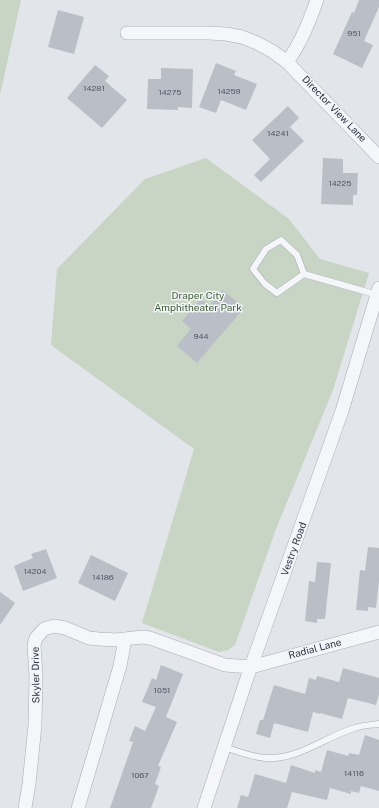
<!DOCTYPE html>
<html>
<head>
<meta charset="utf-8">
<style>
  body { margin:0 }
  canvas { display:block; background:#e2e5ea }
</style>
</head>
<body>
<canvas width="379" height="808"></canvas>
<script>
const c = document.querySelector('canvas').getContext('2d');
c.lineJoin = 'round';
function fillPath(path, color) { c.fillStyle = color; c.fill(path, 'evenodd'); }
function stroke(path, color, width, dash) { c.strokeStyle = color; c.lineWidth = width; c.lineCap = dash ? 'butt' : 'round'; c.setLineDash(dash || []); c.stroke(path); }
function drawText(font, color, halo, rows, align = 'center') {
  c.font = font + ' "Public Sans",sans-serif'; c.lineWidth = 3; c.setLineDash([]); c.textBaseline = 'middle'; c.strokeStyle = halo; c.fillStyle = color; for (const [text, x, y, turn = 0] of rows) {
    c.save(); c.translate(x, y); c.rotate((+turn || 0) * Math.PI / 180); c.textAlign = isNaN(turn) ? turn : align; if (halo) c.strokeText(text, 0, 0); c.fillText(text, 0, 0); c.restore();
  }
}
const green = new Path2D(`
  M 0,0 L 21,0 L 0,95 Z
  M 206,158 L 289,219 L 320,259 L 369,273 L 333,390 L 276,529 L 235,645 L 228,650 L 219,652 L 142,623 L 194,449 L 51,345 L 57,269 L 145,179 Z`);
const building = new Path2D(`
  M 359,0 L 379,0 L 379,7 L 364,41 L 373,45 L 362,68 L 333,54 L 352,12 L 354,13 Z
  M 58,10 L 84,17 L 74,54 L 48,47 Z
  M 216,63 L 236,71 L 234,75 L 257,84 L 246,110 L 221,100 L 216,113 L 199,107 Z
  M 95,65 L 109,76 L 105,81 L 127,100 L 102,128 L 67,98 Z
  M 161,68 L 193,69 L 192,108 L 178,107 L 178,110 L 147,109 L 148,79 L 161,79 Z
  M 288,106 L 299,118 L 290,127 L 304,141 L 261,182 L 254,175 L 270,159 L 252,140 Z
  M 323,158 L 343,159 L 343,173 L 358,173 L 357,195 L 353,195 L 353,205 L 321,204 Z
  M 223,290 L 244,308 L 197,363 L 177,346 L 191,329 L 182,321 L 201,299 L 209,306 Z
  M 368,547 L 379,548 L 379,581 L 376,608 L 368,607 L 368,611 L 356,610 L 360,570 L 365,571 Z
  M 46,549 L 57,578 L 23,591 L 14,566 L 33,558 L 31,554 Z
  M 91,555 L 128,573 L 115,601 L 78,583 Z
  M 317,562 L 331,563 L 325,619 L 317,619 L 317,623 L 305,621 L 309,581 L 315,582 Z
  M 0,592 L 15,603 L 0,625 Z
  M 161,665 L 183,674 L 166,717 L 177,722 L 158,766 L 161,767 L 155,784 L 159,786 L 151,808 L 110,808 L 133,742 L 129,741 L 135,726 L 145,731 L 156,707 L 142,702 L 152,678 L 156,680 Z
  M 343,668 L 379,678 L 379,694 L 376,705 L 348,698 L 342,719 L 320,713 L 320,714 L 313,712 L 308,732 L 274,723 L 270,738 L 256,734 L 260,720 L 263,720 L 274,685 L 305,694 L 309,678 L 316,680 L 317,676 L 339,682 Z
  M 365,735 L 379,740 L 379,791 L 361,786 L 359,793 L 351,791 L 351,794 L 330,788 L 327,800 L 292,792 L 287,808 L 237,808 L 241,795 L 248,797 L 255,774 L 286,783 L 291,765 L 315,773 L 315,770 L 321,772 L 327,750 L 348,756 L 349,753 L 359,755 Z`);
const lane = new Path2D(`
  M 304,274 L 297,255 L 281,240 L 266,249 L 253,269 L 265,284 L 277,293 L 304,274 L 378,295
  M 224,747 C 237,751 251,757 265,758 C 299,760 324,737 355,728 C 363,725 371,725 379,724`);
const street = new Path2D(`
  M 127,33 L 209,33 L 226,34 L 242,37 L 257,43 L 272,51 L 287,62 L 379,157
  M 287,62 C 301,43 309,22 317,0
  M 25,808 L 29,784 L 35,725 L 36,676 L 34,645 L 36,638 L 44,629 L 54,626 L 65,628 L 89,638 L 99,639 L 116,640 L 142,637 L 150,638 L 225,665 L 251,667 L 379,632
  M 78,808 L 120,666 L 125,639
  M 204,808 L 248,675 L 342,411 L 379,288`);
const numberNames = [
  ["951",354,34],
  ["14281",94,89],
  ["14259",229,92],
  ["14275",170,93],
  ["14241",278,134],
  ["14225",340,184],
  ["944",201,337],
  ["14204",35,572],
  ["14186",103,578],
  ["1051",162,691],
  ["14116",354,774],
  ["1067",140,776]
];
const streetNames = [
  ["Director View Lane",334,109,46],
  ["Vestry Road",294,549,-70],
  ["Radial Lane",315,649,-15],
  ["Skyler Drive",36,675,-91]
];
const parkNames = [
  ["Draper City",198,296],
  ["Amphitheater Park",198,308]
];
fillPath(green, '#c8d4c4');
fillPath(building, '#babfc7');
stroke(lane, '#a7acb4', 7);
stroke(street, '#a7acb4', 14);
stroke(lane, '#f5f6f9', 6);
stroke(street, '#f5f6f9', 13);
drawText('8px', '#4f5663', null, numberNames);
drawText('10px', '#2b3342', '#f2f4f8', streetNames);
drawText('10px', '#3f5e38', '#f2f4f8', parkNames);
</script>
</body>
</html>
